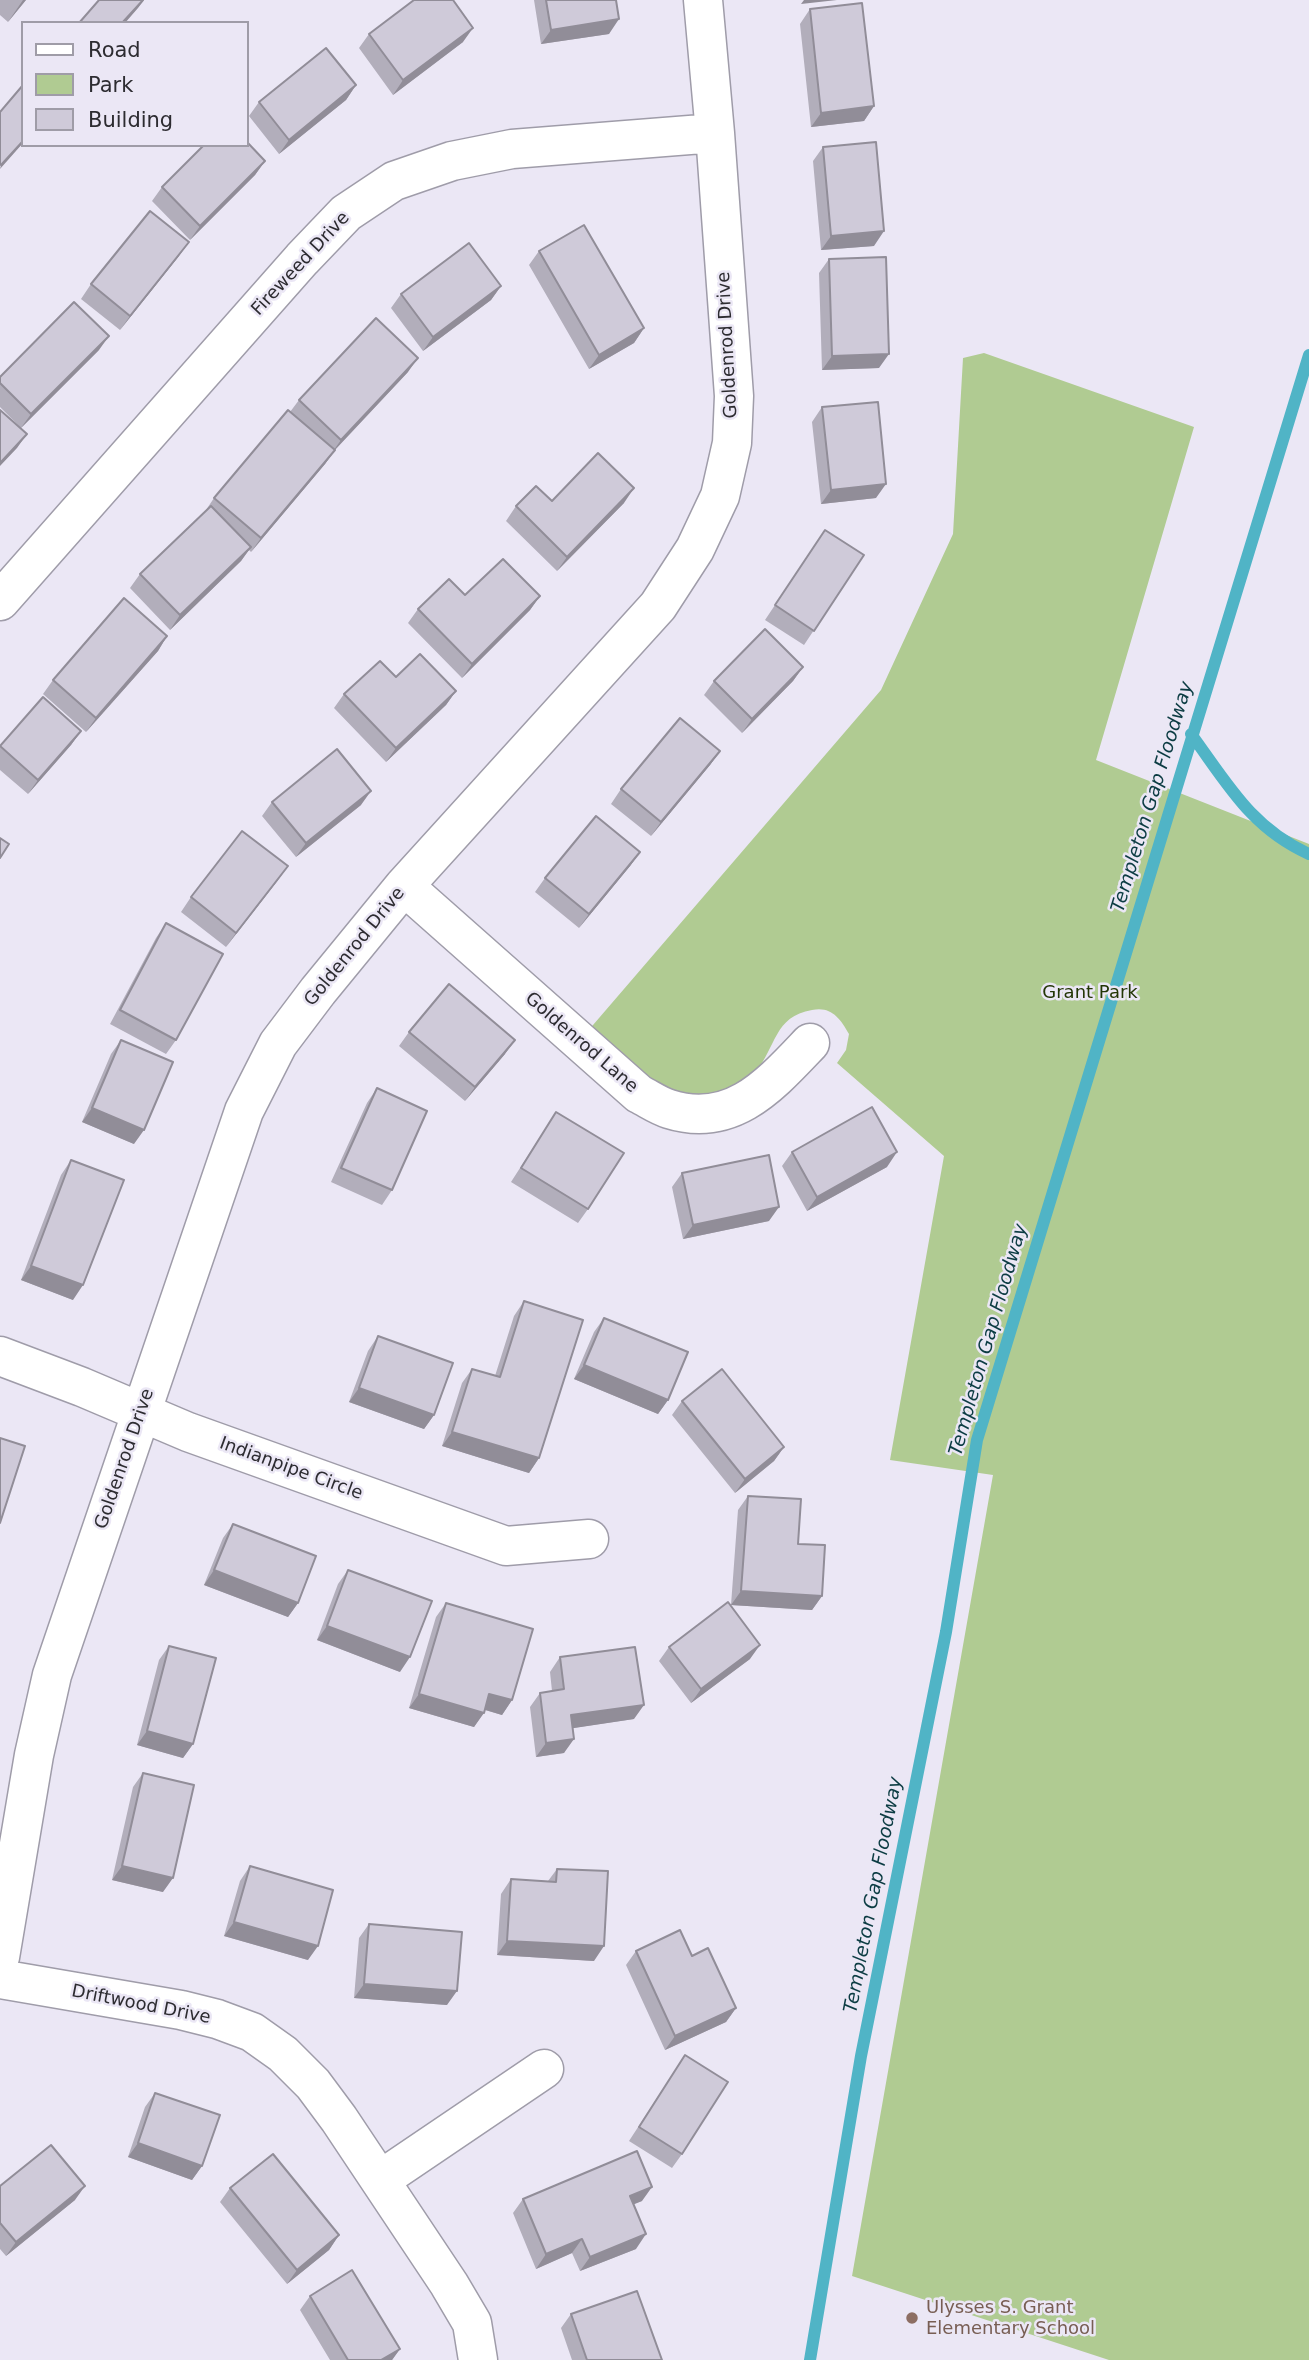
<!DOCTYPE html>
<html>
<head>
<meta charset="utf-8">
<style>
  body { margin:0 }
  #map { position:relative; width:1309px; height:2360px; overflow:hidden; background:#ebe7f5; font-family:"DejaVu Sans",sans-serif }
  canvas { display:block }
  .legend { position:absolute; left:21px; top:21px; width:228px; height:126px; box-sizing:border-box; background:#ebe7f5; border:2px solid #9f9ca7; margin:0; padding:9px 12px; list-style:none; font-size:21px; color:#2d2c31 }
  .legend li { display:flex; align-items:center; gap:14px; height:35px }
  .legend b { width:35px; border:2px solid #9f9ca7 }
</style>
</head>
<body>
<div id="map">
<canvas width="1309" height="2360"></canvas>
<ul class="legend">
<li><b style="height:9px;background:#fff"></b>Road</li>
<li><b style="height:19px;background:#b0cb92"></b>Park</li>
<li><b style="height:19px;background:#cfcad9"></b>Building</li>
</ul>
</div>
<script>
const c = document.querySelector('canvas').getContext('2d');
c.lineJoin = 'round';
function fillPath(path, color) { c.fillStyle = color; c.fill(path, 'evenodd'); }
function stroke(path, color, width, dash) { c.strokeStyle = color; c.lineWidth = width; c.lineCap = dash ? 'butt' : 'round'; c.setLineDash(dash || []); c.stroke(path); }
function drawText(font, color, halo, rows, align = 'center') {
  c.font = font + ' "DejaVu Sans",sans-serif'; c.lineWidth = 5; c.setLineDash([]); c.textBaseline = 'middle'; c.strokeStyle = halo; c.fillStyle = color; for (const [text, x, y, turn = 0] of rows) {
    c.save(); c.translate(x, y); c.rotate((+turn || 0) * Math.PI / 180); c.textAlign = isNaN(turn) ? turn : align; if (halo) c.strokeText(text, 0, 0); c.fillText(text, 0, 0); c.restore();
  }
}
const green = new Path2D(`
  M 984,353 L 1194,427 L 1096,760 L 1309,844 L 1309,2360 L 1109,2360 L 852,2276 L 993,1475 L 890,1460 L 944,1156 L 837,1063 L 846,1050 L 849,1034 C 840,1018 831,1006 812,1010 C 774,1016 776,1048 756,1071 C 743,1087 719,1094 700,1102 L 648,1083 L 587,1032 L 881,690 L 953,534 L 963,358 Z`);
const stream = new Path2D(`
  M 1191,734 C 1227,783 1251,828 1309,854
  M 810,2360 L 861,2056 L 946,1632 L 977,1440 L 1309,355`);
const minor = new Path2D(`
  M 0,601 L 302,259 L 346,213 L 394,181 L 452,161 L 512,149 L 715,133
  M 404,886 L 639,1094 C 649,1099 659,1106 669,1109 C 732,1129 770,1085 810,1043
  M 0,1356 L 82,1387 L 188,1432 L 506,1546 L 589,1539
  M 0,1957 L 34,1755 L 52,1675 L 244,1111 L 278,1044 L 318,991 L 404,886 L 658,606 L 695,549 L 720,496 L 732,443 L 734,396 L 715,133 L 703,0
  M 0,1979 L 181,2010 L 217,2019 L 252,2032 L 283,2054 L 313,2084 L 339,2119 L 449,2284 L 472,2323 L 478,2360
  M 380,2180 L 544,2069`);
const wall = new Path2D(`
  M 0,0 L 26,0 L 8,22 L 0,15 Z
  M 534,0 L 616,0 L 609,34 L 541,44 Z
  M 810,9 L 874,106 L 864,121 L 811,127 L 800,24 Z
  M 369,34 L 463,42 L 393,95 L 359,48 Z
  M 356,85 L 346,100 L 279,154 L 249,116 L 259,102 Z
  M 823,147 L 874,246 L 821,250 L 813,161 Z
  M 265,161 L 255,175 L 190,240 L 152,201 L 162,187 Z
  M 539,251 L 644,328 L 634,343 L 589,369 L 529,265 Z
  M 179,256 L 120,330 L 81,299 L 91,284 Z
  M 829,259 L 879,368 L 822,370 L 819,273 Z
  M 501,286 L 491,300 L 423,351 L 391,308 L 401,294 Z
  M 99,350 L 21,428 L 0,407 L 0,377 Z
  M 408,372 L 335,450 L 325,464 L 251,552 L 249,550 L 241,561 L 170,630 L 130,588 L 140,574 L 204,513 L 214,498 L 290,412 L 299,400 Z
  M 822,407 L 876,498 L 821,504 L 812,422 Z
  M 552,501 L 624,503 L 557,571 L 506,521 L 516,506 Z
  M 825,530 L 864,555 L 804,645 L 765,620 Z
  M 465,595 L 540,596 L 530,610 L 462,678 L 408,623 L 418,609 Z
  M 167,636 L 158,651 L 86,732 L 43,694 L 53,680 Z
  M 803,667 L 793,681 L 742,733 L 704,695 L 714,681 Z
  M 396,677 L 456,691 L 446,705 L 386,762 L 334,708 L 344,694 Z
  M 81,731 L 71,745 L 28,794 L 0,770 L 0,746 Z
  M 720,751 L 710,765 L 651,836 L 611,804 L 621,789 Z
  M 272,802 L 361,805 L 296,857 L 262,816 Z
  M 640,852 L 630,866 L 579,928 L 535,892 L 545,878 Z
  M 278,880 L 226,947 L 181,912 L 191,897 Z
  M 166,923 L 176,1040 L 166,1054 L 110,1024 L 156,938 Z
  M 409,1032 L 505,1054 L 465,1101 L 399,1046 Z
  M 121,1040 L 134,1144 L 82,1122 L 111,1054 Z
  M 377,1088 L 392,1190 L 382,1205 L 331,1182 L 367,1103 Z
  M 556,1112 L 588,1209 L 578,1223 L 511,1182 Z
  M 792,1152 L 887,1167 L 807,1211 L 782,1166 Z
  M 71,1160 L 73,1300 L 21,1280 L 61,1175 Z
  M 682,1173 L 769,1221 L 683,1239 L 672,1187 Z
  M 524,1301 L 539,1458 L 529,1473 L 442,1446 L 462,1383 L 472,1369 L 495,1376 L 514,1316 Z
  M 604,1318 L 668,1400 L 658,1414 L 574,1379 L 594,1332 Z
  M 378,1336 L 434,1415 L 424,1429 L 349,1402 L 368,1351 Z
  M 682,1401 L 784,1447 L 774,1461 L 735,1493 L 672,1415 Z
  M 748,1496 L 798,1544 L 822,1596 L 812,1610 L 731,1605 L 738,1510 Z
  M 233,1524 L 298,1603 L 288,1617 L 204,1585 L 223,1538 Z
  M 348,1570 L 400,1672 L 317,1640 L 338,1584 Z
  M 446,1603 L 512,1700 L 502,1715 L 485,1710 L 474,1727 L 409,1708 L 436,1617 Z
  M 169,1646 L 193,1744 L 183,1758 L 137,1745 L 159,1660 Z
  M 669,1647 L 750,1659 L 691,1703 L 659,1661 Z
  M 560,1657 L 634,1719 L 573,1728 L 564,1753 L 536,1757 L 530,1707 L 540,1693 L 552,1691 L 550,1672 Z
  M 143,1773 L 163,1892 L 112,1880 L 133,1787 Z
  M 250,1866 L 308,1960 L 224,1936 L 240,1881 Z
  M 557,1869 L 594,1961 L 497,1955 L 501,1894 L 511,1879 L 548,1881 Z
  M 369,1924 L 447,2005 L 354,1998 L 359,1938 Z
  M 636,1951 L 692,1956 L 736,2008 L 726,2022 L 665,2050 L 626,1965 Z
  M 685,2055 L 682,2154 L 672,2168 L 629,2141 Z
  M 155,2093 L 202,2166 L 192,2180 L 128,2157 L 145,2107 Z
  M 0,2186 L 75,2200 L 6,2256 L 0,2249 Z
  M 230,2188 L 339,2235 L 329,2250 L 287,2284 L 220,2202 Z
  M 523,2199 L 642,2201 L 633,2204 L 636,2249 L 580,2271 L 572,2253 L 536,2269 L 513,2213 Z
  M 310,2296 L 400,2349 L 392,2360 L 330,2360 L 300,2310 Z
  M 571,2314 L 662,2360 L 572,2360 L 561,2328 Z`);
const shadedWall = new Path2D(`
  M 23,0 L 26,0 L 8,22 Z
  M 143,0 L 144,0 L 138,8 L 125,23 L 122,23 Z
  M 804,0 L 837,0 L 801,4 Z
  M 619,19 L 609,34 L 541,44 L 551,30 Z
  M 473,28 L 463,42 L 393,95 L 403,80 Z
  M 356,85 L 346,100 L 279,154 L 289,140 Z
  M 874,106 L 864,121 L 811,127 L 821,113 Z
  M 23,141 L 23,143 L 0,169 L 1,165 Z
  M 265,161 L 255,175 L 190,240 L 200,226 Z
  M 884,231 L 874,246 L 821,250 L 831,236 Z
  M 189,242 L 179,256 L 120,330 L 130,316 Z
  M 501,286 L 491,300 L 423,351 L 433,337 Z
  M 644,328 L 634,343 L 589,369 L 599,355 Z
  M 109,336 L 99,350 L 21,428 L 31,414 Z
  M 889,354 L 879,368 L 822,370 L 832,356 Z
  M 418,358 L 408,372 L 331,454 L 341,440 Z
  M 27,434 L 17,448 L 0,466 L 0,463 Z
  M 335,450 L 325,464 L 251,552 L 261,538 Z
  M 886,484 L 876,498 L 821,504 L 831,490 Z
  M 634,488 L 624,503 L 557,571 L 567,557 Z
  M 251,547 L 241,561 L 170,630 L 180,615 Z
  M 540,596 L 530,610 L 462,678 L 472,664 Z
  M 167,636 L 158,651 L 86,732 L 96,718 Z
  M 803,667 L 793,681 L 742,733 L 752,719 Z
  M 456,691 L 446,705 L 386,762 L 396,748 Z
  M 81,731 L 71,745 L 28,794 L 38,780 Z
  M 720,751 L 710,765 L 651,836 L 661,822 Z
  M 371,791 L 361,805 L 296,857 L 306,843 Z
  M 640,852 L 630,866 L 579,928 L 589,914 Z
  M 288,866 L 278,880 L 226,947 L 236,933 Z
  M 515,1040 L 505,1054 L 465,1101 L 475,1087 Z
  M 92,1108 L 144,1130 L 134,1144 L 82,1122 Z
  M 897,1152 L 887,1167 L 807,1211 L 817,1197 Z
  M 779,1207 L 769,1221 L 683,1239 L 693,1225 Z
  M 31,1266 L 83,1285 L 73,1300 L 21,1280 Z
  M 584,1365 L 668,1400 L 658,1414 L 574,1379 Z
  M 359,1388 L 434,1415 L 424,1429 L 349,1402 Z
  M 452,1432 L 539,1458 L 529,1473 L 442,1446 Z
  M 784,1447 L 774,1461 L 735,1493 L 745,1479 Z
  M 214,1570 L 298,1603 L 288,1617 L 204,1585 Z
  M 741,1591 L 822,1596 L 812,1610 L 731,1605 Z
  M 327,1626 L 410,1657 L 400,1672 L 317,1640 Z
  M 760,1645 L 750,1659 L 691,1703 L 701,1689 Z
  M 419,1694 L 484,1713 L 474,1727 L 409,1708 Z
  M 489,1694 L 512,1700 L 502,1715 L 479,1708 Z
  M 644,1705 L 634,1719 L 561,1730 L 571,1715 Z
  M 147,1731 L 193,1744 L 183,1758 L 137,1745 Z
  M 574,1739 L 564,1753 L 536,1757 L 546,1743 Z
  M 122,1866 L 173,1878 L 163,1892 L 112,1880 Z
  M 234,1922 L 318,1946 L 308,1960 L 224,1936 Z
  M 507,1941 L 604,1946 L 594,1961 L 497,1955 Z
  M 364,1984 L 457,1991 L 447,2005 L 354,1998 Z
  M 736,2008 L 726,2022 L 665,2050 L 675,2036 Z
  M 138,2143 L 202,2166 L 192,2180 L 128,2157 Z
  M 85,2186 L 75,2200 L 6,2256 L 16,2242 Z
  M 652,2187 L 642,2201 L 620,2210 L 630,2196 Z
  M 646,2234 L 636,2249 L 580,2271 L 590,2257 Z
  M 339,2235 L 329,2250 L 287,2284 L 297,2270 Z
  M 582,2239 L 572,2253 L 536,2269 L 546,2254 Z
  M 400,2349 L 392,2360 L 381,2360 Z`);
const building = new Path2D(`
  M 99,0 L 143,0 L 122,23 L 79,23 Z
  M 414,0 L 453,0 L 473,28 L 403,80 L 369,34 Z
  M 546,0 L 616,0 L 619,19 L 551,30 Z
  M 862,3 L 874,106 L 821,113 L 810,9 Z
  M 326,48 L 356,85 L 289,140 L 259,102 Z
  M 23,85 L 23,141 L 1,165 L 0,164 L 0,112 Z
  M 247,142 L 265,161 L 200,226 L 162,187 L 204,145 L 247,145 Z
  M 876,142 L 884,231 L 831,236 L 823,147 Z
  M 150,211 L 189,242 L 130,316 L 91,284 Z
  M 584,225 L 644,328 L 599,355 L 539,251 Z
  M 469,243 L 501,286 L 433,337 L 401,294 Z
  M 886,257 L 889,354 L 832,356 L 829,259 Z
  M 74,302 L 109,336 L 31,414 L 0,383 L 0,377 Z
  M 376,318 L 418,358 L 341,440 L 299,400 Z
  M 878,402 L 886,484 L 831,490 L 822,407 Z
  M 0,410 L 27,434 L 0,463 Z
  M 288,410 L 335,450 L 261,538 L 214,498 Z
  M 598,453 L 634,488 L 567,557 L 516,506 L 536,486 L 552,501 Z
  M 211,506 L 251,547 L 180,615 L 140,574 Z
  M 825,530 L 864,555 L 814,631 L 775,605 Z
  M 503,559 L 540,596 L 472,664 L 418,609 L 449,579 L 465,595 Z
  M 124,598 L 167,636 L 96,718 L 53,680 Z
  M 765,629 L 803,667 L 752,719 L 714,681 Z
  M 420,654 L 456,691 L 396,748 L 344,694 L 380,661 L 396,677 Z
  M 43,697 L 81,731 L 38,780 L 0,746 Z
  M 680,718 L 720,751 L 661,822 L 621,789 Z
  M 337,749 L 371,791 L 306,843 L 272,802 Z
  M 596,816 L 640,852 L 589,914 L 545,878 Z
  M 242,831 L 288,866 L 236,933 L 191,897 Z
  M 0,838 L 9,844 L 0,858 Z
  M 166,923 L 223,954 L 176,1040 L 120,1010 Z
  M 449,984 L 515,1040 L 475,1087 L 409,1032 Z
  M 121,1040 L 173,1062 L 144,1130 L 92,1108 Z
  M 377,1088 L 427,1111 L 392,1190 L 341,1168 Z
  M 872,1107 L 897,1152 L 817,1197 L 792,1152 Z
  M 556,1112 L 624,1153 L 588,1209 L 521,1168 Z
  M 769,1155 L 779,1207 L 693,1225 L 682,1173 Z
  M 71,1160 L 124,1180 L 83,1285 L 31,1266 Z
  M 524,1301 L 583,1320 L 539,1458 L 452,1432 L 472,1369 L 500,1377 Z
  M 604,1318 L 688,1352 L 668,1400 L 584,1365 Z
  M 378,1336 L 453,1363 L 434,1415 L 359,1388 Z
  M 722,1369 L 784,1447 L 745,1479 L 682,1401 Z
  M 0,1438 L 25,1446 L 0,1523 Z
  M 748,1496 L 801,1499 L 798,1544 L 825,1545 L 822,1596 L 741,1591 Z
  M 233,1524 L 316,1556 L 298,1603 L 214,1570 Z
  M 348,1570 L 432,1601 L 410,1657 L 327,1626 Z
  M 728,1602 L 760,1645 L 701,1689 L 669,1647 Z
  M 446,1603 L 533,1629 L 512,1700 L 489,1694 L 484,1713 L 419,1694 Z
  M 169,1646 L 216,1658 L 193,1744 L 147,1731 Z
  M 635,1647 L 644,1705 L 571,1715 L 574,1739 L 546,1743 L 540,1693 L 564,1689 L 560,1657 Z
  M 143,1773 L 194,1785 L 173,1878 L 122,1866 Z
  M 250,1866 L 333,1890 L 318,1946 L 234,1922 Z
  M 557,1869 L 608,1871 L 604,1946 L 507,1941 L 511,1879 L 556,1882 Z
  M 369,1924 L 462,1932 L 457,1991 L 364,1984 Z
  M 680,1930 L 692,1956 L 708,1948 L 736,2008 L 675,2036 L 636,1951 Z
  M 685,2055 L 728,2082 L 682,2154 L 639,2127 Z
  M 155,2093 L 220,2115 L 202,2166 L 138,2143 Z
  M 51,2145 L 85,2186 L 16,2242 L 0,2223 L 0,2186 Z
  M 637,2151 L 652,2187 L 630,2196 L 646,2234 L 590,2257 L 582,2239 L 546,2254 L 523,2199 Z
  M 273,2154 L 339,2235 L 297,2270 L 230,2188 Z
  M 352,2270 L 400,2349 L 381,2360 L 348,2360 L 310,2296 Z
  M 637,2291 L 662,2360 L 587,2360 L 571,2314 Z`);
const markers = [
  [912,2318,7,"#8d6e63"]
];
const streetNames = [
  ["Fireweed Drive",301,264,-47],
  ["Goldenrod Drive",728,345,-93],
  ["Goldenrod Drive",355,947,-51],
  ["Goldenrod Lane",581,1043,41],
  ["Goldenrod Drive",125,1459,-71],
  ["Indianpipe Circle",291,1469,20],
  ["Driftwood Drive",141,2005,11]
];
const parkNames = [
  ["Grant Park",1090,993]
];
const educationNames = [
  ["Ulysses S. Grant",926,2308],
  ["Elementary School",926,2329]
];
const waterNames = [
  ["Templeton Gap Floodway",1153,797,-73],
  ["Templeton Gap Floodway",989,1340,-74],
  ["Templeton Gap Floodway",874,1895,-79]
];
fillPath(green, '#b0cb92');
stroke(stream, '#50b4c6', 12);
stroke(minor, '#9f9ca9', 41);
stroke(minor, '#fff', 38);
fillPath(wall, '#b2aebb');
fillPath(shadedWall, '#918d98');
fillPath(building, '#cfcad9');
stroke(building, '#918d98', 2);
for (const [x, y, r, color] of markers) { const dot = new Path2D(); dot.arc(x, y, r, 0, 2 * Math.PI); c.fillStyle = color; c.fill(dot); stroke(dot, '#ebe7f5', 2.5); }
drawText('18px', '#2d2c31', '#ebe7f5', streetNames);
drawText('18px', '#233605', '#ebe7f5', parkNames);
drawText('18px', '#785e54', '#ebe7f5', educationNames, 'left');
drawText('italic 19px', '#0c3c43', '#ebe7f5', waterNames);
</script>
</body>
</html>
